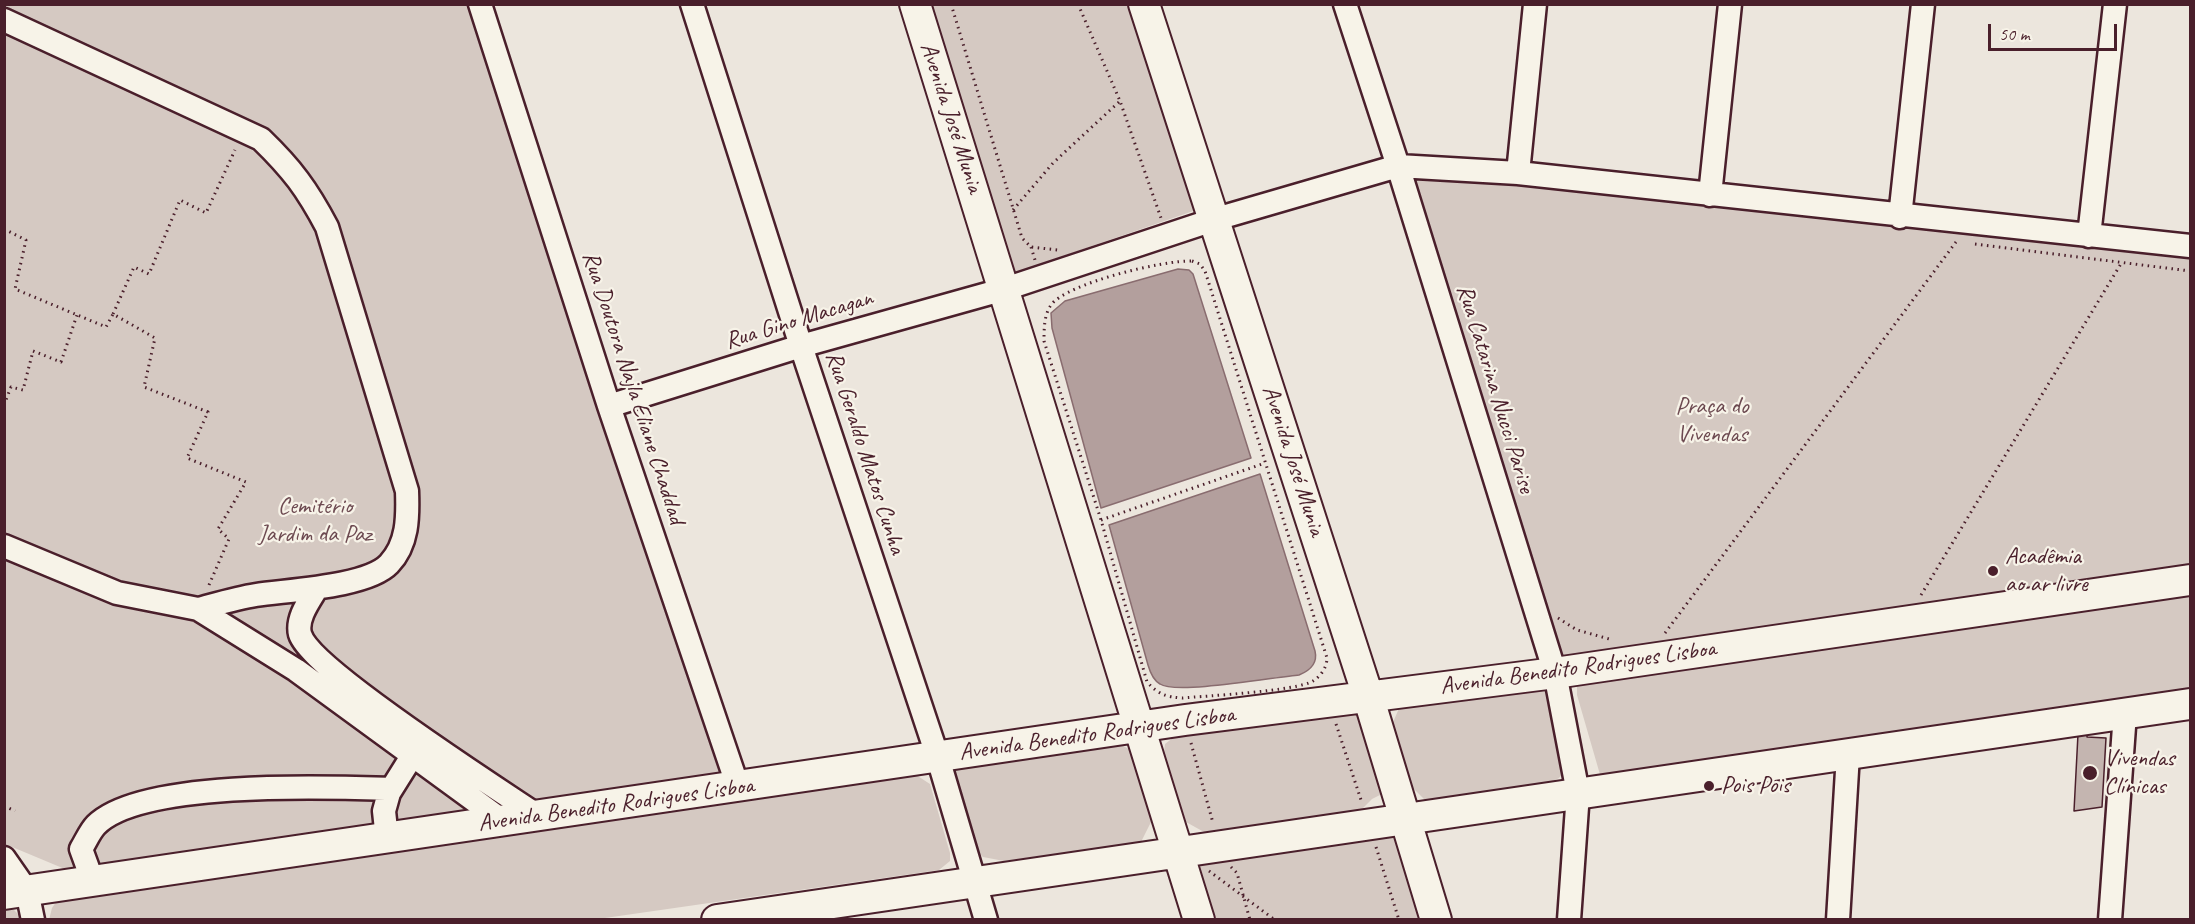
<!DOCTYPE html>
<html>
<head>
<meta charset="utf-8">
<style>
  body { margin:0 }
  #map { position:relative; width:2195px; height:924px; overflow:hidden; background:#ece6dd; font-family:Caveat,sans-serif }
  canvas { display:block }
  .frame { position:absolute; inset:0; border:6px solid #4a1f2b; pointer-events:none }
  .scale { position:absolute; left:1988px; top:24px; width:129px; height:27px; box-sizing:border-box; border:3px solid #4a1f2b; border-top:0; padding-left:8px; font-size:18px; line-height:21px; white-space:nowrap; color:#4a1f2b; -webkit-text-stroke:4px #f7f3e8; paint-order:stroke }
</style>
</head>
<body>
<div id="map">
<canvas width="2195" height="924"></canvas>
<div class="frame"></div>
<div class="scale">50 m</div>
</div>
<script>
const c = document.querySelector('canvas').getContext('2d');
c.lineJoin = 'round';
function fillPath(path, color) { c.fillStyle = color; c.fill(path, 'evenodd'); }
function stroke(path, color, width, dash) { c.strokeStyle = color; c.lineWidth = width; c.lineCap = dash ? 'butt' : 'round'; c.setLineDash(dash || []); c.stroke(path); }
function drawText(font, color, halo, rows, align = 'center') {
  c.font = font + ' Caveat,sans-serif'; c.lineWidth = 4.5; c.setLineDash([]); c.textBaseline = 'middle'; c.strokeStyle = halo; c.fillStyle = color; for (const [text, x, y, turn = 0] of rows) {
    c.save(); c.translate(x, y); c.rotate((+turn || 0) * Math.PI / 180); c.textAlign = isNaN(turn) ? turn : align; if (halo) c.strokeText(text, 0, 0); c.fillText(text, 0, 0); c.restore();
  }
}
const green = new Path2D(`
  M 5,5 L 472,5 L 725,773 L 72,872 L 5,844 Z
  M 922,5 L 1135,5 L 1202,208 L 1008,275 Z
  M 1411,174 L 2190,257 L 2190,571 L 1561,658 Z
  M 2190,590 L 2190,695 L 1601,778 L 1577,695 L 1577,686 L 1591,673 Z
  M 1544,689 L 1550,700 L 1565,771 L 1559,778 L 1549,783 L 1426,801 L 1412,787 L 1391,727 L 1400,706 Z
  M 1340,710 L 1358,715 L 1384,793 L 1372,799 L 1360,811 L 1204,832 L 1186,822 L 1164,753 L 1165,744 L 1182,731 Z
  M 1109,739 L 1131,750 L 1152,820 L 1141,842 L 1004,861 L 983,857 L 971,847 L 953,771 L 957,764 Z
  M 913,773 L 930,784 L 950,853 L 950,861 L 939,870 L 598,919 L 49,920 L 52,908 L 58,899 Z
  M 1398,829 L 1425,919 L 1212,919 L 1192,859 Z
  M 4,907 L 14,910 L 23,919 L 5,919 Z`);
const water = new Path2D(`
  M 1178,269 L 1189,270 L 1193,274 L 1251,458 L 1101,508 L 1052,328 L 1051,313 L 1065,301 Z
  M 1260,474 L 1315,651 C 1318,664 1309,671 1299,675 C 1275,677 1176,695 1160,684 C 1153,680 1150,672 1148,665 L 1109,525 Z`);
const building = new Path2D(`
  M 2078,734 L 2087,734 L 2087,737 L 2106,738 L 2102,807 L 2074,811 Z`);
const path = new Path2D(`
  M 951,4 L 1022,238 L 1031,247 L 1058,250
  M 1078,4 L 1120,101 L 1161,218
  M 1013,210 L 1053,163 L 1120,101
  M 4,229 L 26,240 L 15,289 L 106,327 L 113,314 L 155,338 L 144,387 L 208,412 L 187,458 L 246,482 L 218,529 L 229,539 L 209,585
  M 1975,244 L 2190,271
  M 1031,247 L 1035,260
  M 1192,261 L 1200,264 L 1205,271 L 1327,658 C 1327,667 1321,676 1313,681 C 1297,691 1206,696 1182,698 C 1166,697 1158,694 1147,682 L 1101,520 L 1044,341 C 1044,329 1044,315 1051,305 C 1067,283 1164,260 1192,261 Z
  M 113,314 L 134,267 L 149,274 L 180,200 L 206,213 L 235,150
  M 4,405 L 11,387 L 23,390 L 33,351 L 61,362 L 77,315
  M 1101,520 L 1265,463
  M 1921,595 L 2122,262
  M 1558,618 L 1577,630 L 1613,640
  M 1665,633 L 1956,242
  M 1336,724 L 1362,803
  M 1191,743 L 1213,823
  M 4,806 L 15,811
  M 1376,847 L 1399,920
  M 1231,867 L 1237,873 L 1250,920
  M 1209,871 L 1275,920`);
const minor = new Path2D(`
  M 480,4 L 609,406 L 738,787
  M 692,4 L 801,346 L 938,758 L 986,920
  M 1345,4 L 1398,166 L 1555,673 L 1578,793 L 1569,920
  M 4,20 L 261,139 C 292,169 307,189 327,227 L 407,491 C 408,517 408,544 389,564 C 367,587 288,590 256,595 C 237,598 217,604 198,609
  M 1518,173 L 1535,4
  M 1710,195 L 1730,4
  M 1900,217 L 1923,4
  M 2089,236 L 2115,4
  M 609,406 L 801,346 L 1005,289 L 1216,219 L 1398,166 L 1518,173 L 2190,246
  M 4,546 L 117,593 L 198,609 L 296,670 L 504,822
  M 317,588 C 310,600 296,618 300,634 C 310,669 498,789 538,816
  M 387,839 L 384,811 L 389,793 L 419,745
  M 4,858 L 27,891 L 33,920
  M 93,882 L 81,849 C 86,841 90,831 96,825 C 141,780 327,787 390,789
  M 1838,920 L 1848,754
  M 2110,920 L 2125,713`);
const major = new Path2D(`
  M 915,4 L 1199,920
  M 1144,4 L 1368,696 L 1436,920
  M 4,894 L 1185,720 L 1555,673 L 2190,580
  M 717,920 L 2190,704`);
const markers = [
  [1993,571,6,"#4a1f2b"],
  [2090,773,8,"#4a1f2b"],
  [1709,786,6,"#4a1f2b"]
];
const streetNames = [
  ["Avenida José Munia",951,118,72],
  ["Rua Gino Macagan",799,320,-17],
  ["Rua Doutora Najla Eliane Chaddad",633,388,72],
  ["Rua Catarina Nucci Parise",1495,389,73],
  ["Rua Geraldo Matos Cunha",865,453,72],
  ["Avenida José Munia",1293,461,72],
  ["Avenida Benedito Rodrigues Lisboa",1578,668,-8],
  ["Avenida Benedito Rodrigues Lisboa",1097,734,-8],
  ["Avenida Benedito Rodrigues Lisboa",616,805,-8]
];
const parkNames = [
  ["Praça do",1712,407],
  ["Vivendas",1712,435],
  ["Cemitério",315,507],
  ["Jardim da Paz",315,535]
];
const poiNames = [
  ["Acadêmia",2005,557],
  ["ao ar livre",2005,585],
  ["Vivendas",2104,759],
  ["Clínicas",2104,787],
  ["Pois Pois",1721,786]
];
fillPath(green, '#d5c9c2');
fillPath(water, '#b39f9d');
stroke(water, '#896c6f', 1.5);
fillPath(building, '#c4b5b0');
stroke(building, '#4a1f2b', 1.5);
stroke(minor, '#4a1f2b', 27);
stroke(major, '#4a1f2b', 34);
stroke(path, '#4a1f2b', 3, [1.5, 4.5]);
stroke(minor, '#f7f3e8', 22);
stroke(major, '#f7f3e8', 30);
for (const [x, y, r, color] of markers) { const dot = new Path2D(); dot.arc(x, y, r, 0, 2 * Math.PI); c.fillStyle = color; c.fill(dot); stroke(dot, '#f7f3e8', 2); }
drawText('24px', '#4a1f2b', '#f7f3e8', streetNames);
drawText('24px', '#6d4a51', '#f7f3e8', parkNames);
drawText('24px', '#4a1f2b', '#f7f3e8', poiNames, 'left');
</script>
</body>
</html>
